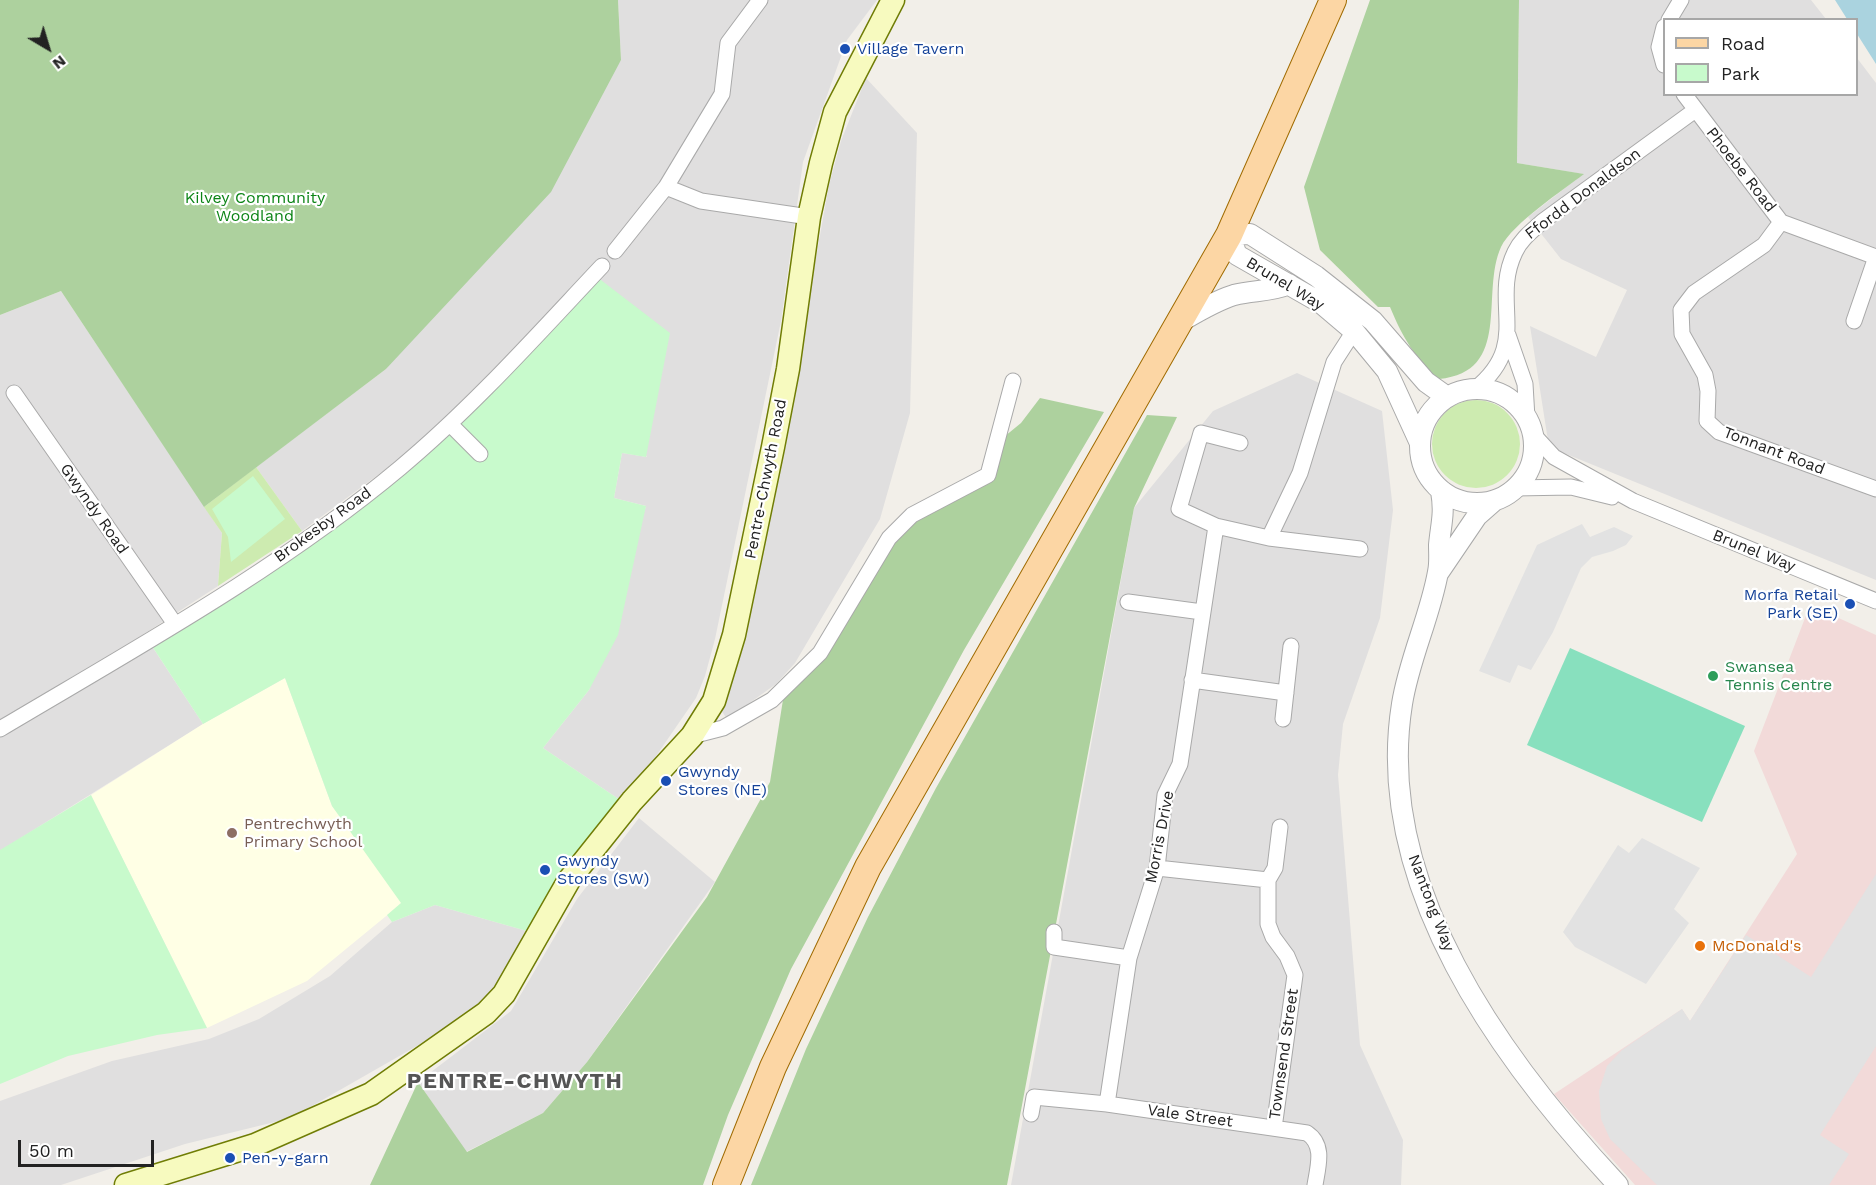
<!DOCTYPE html>
<html>
<head>
<meta charset="utf-8">
<style>
  body { margin:0 }
  #map { position:relative; width:1876px; height:1185px; overflow:hidden; background:#f2efe9; font-family:"Work Sans",sans-serif }
  canvas { display:block }
  .legend { position:absolute; left:1663px; top:18px; width:195px; height:78px; box-sizing:border-box; background:#fff; border:2px solid #a7a7a7; margin:0; padding:8px 10px; list-style:none; font-size:18px; color:#222 }
  .legend li { display:flex; align-items:center; gap:12px; height:30px }
  .legend b { width:30px; border:2px solid #a7a7a7 }
  .north { position:absolute; left:18px; top:18px; width:60px; height:60px; -webkit-text-stroke:4px #fff; paint-order:stroke; rotate:142deg; font-size:16px; font-weight:700; line-height:24px; text-align:center; color:#222 }
  .north::after { content:''; display:block; margin:auto; width:21px; height:27px; background:#222; clip-path:polygon(50% 0,100% 100%,50% 72%,0 100%) }
  .scale { position:absolute; left:18px; top:1140px; width:136px; height:27px; box-sizing:border-box; border:3px solid #222; border-top:0; padding-left:8px; font-size:18px; line-height:21px; white-space:nowrap; color:#222; -webkit-text-stroke:4px #fff; paint-order:stroke }
</style>
</head>
<body>
<div id="map">
<canvas width="1876" height="1185"></canvas>
<ul class="legend">
<li><b style="height:8px;background:#fcd6a4"></b>Road</li>
<li><b style="height:16px;background:#c8facc"></b>Park</li>
</ul>
<div class="north">N</div>
<div class="scale">50 m</div>
</div>
<script>
const c = document.querySelector('canvas').getContext('2d');
c.lineJoin = 'round';
function fillPath(path, color) { c.fillStyle = color; c.fill(path, 'evenodd'); }
function stroke(path, color, width, dash) { c.strokeStyle = color; c.lineWidth = width; c.lineCap = dash ? 'butt' : 'round'; c.setLineDash(dash || []); c.stroke(path); }
function drawText(font, color, halo, rows, align = 'center') {
  c.font = font + ' "Work Sans",sans-serif'; c.lineWidth = 4.5; c.setLineDash([]); c.textBaseline = 'middle'; c.strokeStyle = halo; c.fillStyle = color; for (const [text, x, y, turn = 0] of rows) {
    c.save(); c.translate(x, y); c.rotate((+turn || 0) * Math.PI / 180); c.textAlign = isNaN(turn) ? turn : align; if (halo) c.strokeText(text, 0, 0); c.fillText(text, 0, 0); c.restore();
  }
}
const residential = new Path2D(`
  M 618,0 L 877,0 L 847,40 L 803,162 L 781,321 L 715,639 L 705,676 L 696,698 L 645,772 L 620,800 L 543,748 L 589,690 L 646,506 L 614,498 L 622,453 L 647,457 L 544,320 L 446,418 L 394,463 L 302,531 L 256,467 L 386,369 L 621,60 Z
  M 1519,0 L 1811,0 L 1826,19 L 1664,20 L 1664,94 L 1856,94 L 1857,58 L 1876,83 L 1876,580 L 1549,447 L 1530,326 L 1596,357 L 1627,290 L 1561,259 L 1528,217 L 1583,174 L 1517,163 Z
  M 866,78 L 917,133 L 910,413 L 880,519 L 795,663 L 776,684 L 727,719 L 721,710 L 731,684 L 744,632 L 776,481 L 829,185 L 841,141 Z
  M 61,291 L 222,533 L 218,586 L 144,634 L 203,724 L 0,851 L 0,315 Z
  M 1297,373 L 1382,411 L 1393,510 L 1380,618 L 1343,724 L 1338,775 L 1360,1045 L 1403,1140 L 1401,1185 L 1011,1185 L 1134,508 L 1213,411 Z
  M 639,818 L 715,882 L 587,1062 L 543,1113 L 466,1152 L 418,1082 L 511,1011 L 577,899 Z
  M 435,905 L 527,931 L 495,991 L 464,1019 L 291,1118 L 185,1144 L 61,1185 L 0,1185 L 0,1101 L 112,1061 L 209,1039 L 259,1019 L 330,976 L 392,922 Z`);
const commercial = new Path2D(`
  M 1810,605 L 1876,635 L 1876,1185 L 1635,1185 L 1554,1094 L 1682,1009 L 1690,1021 L 1797,854 L 1754,751 Z`);
const education = new Path2D(`
  M 285,678 L 332,806 L 374,860 L 402,903 L 307,981 L 207,1028 L 91,795 L 203,724 Z`);
const grass = new Path2D(`
  M1432 444a44 44 0 1 1 88 0a44 44 0 1 1-88 0Z
  M 256,467 L 302,531 L 218,586 L 222,533 L 204,507 Z`);
const forest = new Path2D(`
  M 0,0 L 618,0 L 621,60 L 551,192 L 386,369 L 204,507 L 61,291 L 0,315 Z
  M 1370,0 L 1519,0 L 1517,163 L 1584,174 C 1563,190 1512,224 1501,247 C 1480,293 1513,372 1439,379 C 1415,359 1402,336 1390,307 L 1378,307 L 1320,250 L 1304,187 Z
  M 1040,398 L 1104,412 L 964,650 L 791,969 L 728,1115 L 703,1185 L 370,1185 L 418,1082 L 467,1152 L 543,1113 L 587,1062 L 707,897 L 770,782 L 785,687 L 820,653 L 889,538 L 988,475 L 999,441 L 1021,423 Z
  M 1147,415 L 1177,417 L 1134,508 L 1007,1185 L 751,1185 L 806,1049 L 868,917 L 936,788 Z`);
const park = new Path2D(`
  M 597,277 L 670,333 L 646,457 L 622,453 L 614,498 L 646,506 L 618,635 L 589,690 L 543,748 L 620,800 L 527,931 L 435,905 L 392,922 L 387,915 L 401,903 L 332,806 L 285,678 L 203,724 L 150,643 L 405,470 Z
  M 253,476 L 285,519 L 231,562 L 228,537 L 212,509 Z
  M 91,795 L 207,1028 L 157,1035 L 68,1056 L 0,1084 L 0,850 Z`);
const pitch = new Path2D(`
  M 1570,648 L 1745,726 L 1702,822 L 1527,745 Z`);
const parking = new Path2D(`
  M 1582,524 L 1590,537 L 1614,527 L 1633,536 L 1626,545 L 1613,551 L 1592,557 L 1581,568 L 1553,632 L 1531,670 L 1518,665 L 1510,683 L 1479,671 L 1537,545 Z
  M 1642,838 L 1700,868 L 1674,909 L 1689,923 L 1646,984 L 1575,947 L 1563,932 L 1618,845 L 1629,853 Z
  M 1876,874 L 1876,1046 L 1820,1135 L 1849,1154 L 1829,1185 L 1657,1185 L 1610,1139 L 1601,1119 L 1599,1091 L 1607,1066 L 1622,1050 L 1682,1009 L 1690,1021 L 1746,935 L 1811,977 Z`);
const water = new Path2D(`
  M 1835,0 L 1876,0 L 1876,64 L 1857,34 L 1856,20 L 1847,19 Z`);
const minor = new Path2D(`
  M 1669,20 L 1681,0
  M 1664,27 L 1659,47 L 1664,65
  M 1684,94 L 1781,222 L 1876,257 L 1854,321
  M 666,187 L 722,94 L 728,43 L 760,0
  M 1781,222 L 1764,245 L 1694,293 L 1681,310 L 1682,334 L 1705,375 L 1708,391 L 1707,421 L 1719,432 L 1876,489
  M 615,251 L 666,187 L 701,201 L 809,217
  M 1508,335 L 1525,384 L 1527,418
  M 1475,389 C 1532,343 1490,304 1515,252 C 1521,239 1532,231 1543,221 L 1694,111
  M 14,393 L 175,624
  M 450,424 L 480,454
  M 1532,433 L 1554,457 L 1633,501 L 1876,601
  M 1515,488 L 1571,487 L 1612,497
  M 1216,526 L 1179,509 L 1201,433 L 1240,443
  M 1269,538 L 1360,549
  M 1128,602 L 1202,612
  M 1192,680 L 1286,693
  M 1283,719 L 1291,646
  M 0,729 C 136,648 278,570 400,468 C 473,407 537,335 602,266
  M 692,736 L 723,728 L 772,700 L 820,653 L 889,538 L 912,515 L 988,475 L 1013,381
  M 1157,868 L 1268,880 L 1275,868 L 1280,827
  M 1268,880 L 1268,924 L 1273,937 L 1287,956 L 1295,975 L 1274,1128
  M 1054,932 L 1054,947 L 1129,958
  M 1107,1104 L 1129,958 L 1157,868 L 1165,795 L 1180,764 L 1216,526 L 1269,538 L 1300,473 L 1334,362 L 1354,331
  M 1031,1114 L 1034,1097 L 1107,1104 L 1307,1133 C 1325,1145 1318,1166 1315,1185`);
const tertiary = new Path2D(`
  M 1180,322 C 1197,312 1215,301 1234,295 C 1253,290 1271,292 1289,284
  M1420 446a57 57 0 1 1 114 0a57 57 0 1 1-114 0Z
  M 1419,441 L 1387,371 L 1354,331 L 1321,303 L 1237,255 L 1229,235 L 1250,234 L 1316,276 L 1373,321 L 1426,382 L 1447,397
  M 1441,491 C 1445,514 1441,523 1439,545 C 1439,554 1440,563 1438,572 C 1430,617 1409,659 1402,704 C 1373,885 1501,1060 1618,1185
  M 1439,572 L 1477,516 L 1494,501`);
const secondary = new Path2D(`
  M 126,1185 L 255,1145 L 371,1094 L 486,1013 L 504,994 L 569,880 L 632,801 L 692,736 L 714,701 L 734,635 L 773,447 L 788,369 L 809,217 L 821,163 L 835,112 L 893,0`);
const primary = new Path2D(`
  M 726,1185 L 773,1067 L 868,867 L 1229,235 L 1333,0`);
const markers = [
  [845,49,6,"#1a4fb4"],
  [1850,604,6,"#1a4fb4"],
  [1713,676,6,"#2e9e5b"],
  [666,781,6,"#1a4fb4"],
  [232,833,6,"#8d6e63"],
  [545,870,6,"#1a4fb4"],
  [1700,946,6,"#e8710a"],
  [230,1158,6,"#1a4fb4"]
];
const transitNames = [
  ["Village Tavern",857,49],
  ["Morfa Retail",1838,595,"right"],
  ["Park (SE)",1838,613,"right"],
  ["Gwyndy",678,772],
  ["Stores (NE)",678,790],
  ["Gwyndy",557,861],
  ["Stores (SW)",557,879],
  ["Pen-y-garn",242,1158]
];
const streetNames = [
  ["Phoebe Road",1741,170,52],
  ["Ffordd Donaldson",1583,194,-37],
  ["Brunel Way",1285,284,31],
  ["Tonnant Road",1774,451,21],
  ["Pentre-Chwyth Road",766,479,-79],
  ["Gwyndy Road",94,509,55],
  ["Brokesby Road",323,525,-36],
  ["Brunel Way",1754,551,22],
  ["Morris Drive",1160,837,-79],
  ["Nantong Way",1431,903,69],
  ["Townsend Street",1284,1054,-82],
  ["Vale Street",1190,1116,8]
];
const parkNames = [
  ["Kilvey Community",255,198],
  ["Woodland",255,216]
];
const leisureNames = [
  ["Swansea",1725,667],
  ["Tennis Centre",1725,685]
];
const educationNames = [
  ["Pentrechwyth",244,824],
  ["Primary School",244,842]
];
const foodNames = [
  ["McDonald's",1712,946]
];
const districtNames = [
  ["PENTRE-CHWYTH",515,1082]
];
fillPath(residential, '#e0dfdf');
fillPath(commercial, '#f2dad9');
fillPath(education, '#ffffe5');
fillPath(grass, '#cdebb0');
fillPath(forest, '#add19e');
fillPath(park, '#c8facc');
fillPath(pitch, '#88e0be');
fillPath(parking, '#e2e2e2');
fillPath(water, '#aad3df');
stroke(minor, '#a9a9a9', 17);
stroke(tertiary, '#a9a9a9', 22);
stroke(secondary, '#707d05', 25);
stroke(primary, '#a06b00', 28);
stroke(minor, '#fff', 15);
stroke(tertiary, '#fff', 20);
stroke(secondary, '#f7fabf', 22);
stroke(primary, '#fcd6a4', 26);
for (const [x, y, r, color] of markers) { const dot = new Path2D(); dot.arc(x, y, r, 0, 2 * Math.PI); c.fillStyle = color; c.fill(dot); stroke(dot, '#fff', 2); }
drawText('16px', '#164399', '#fff', transitNames, 'left');
drawText('16px', '#222', '#fff', streetNames);
drawText('16px', '#0c8416', '#fff', parkNames);
drawText('16px', '#27864d', '#fff', leisureNames, 'left');
drawText('16px', '#785e54', '#fff', educationNames, 'left');
drawText('16px', '#c56008', '#fff', foodNames, 'left');
c.letterSpacing = '1.5px';
drawText('bold 22px', '#555', '#fff', districtNames);
c.letterSpacing = '0px';
</script>
</body>
</html>
